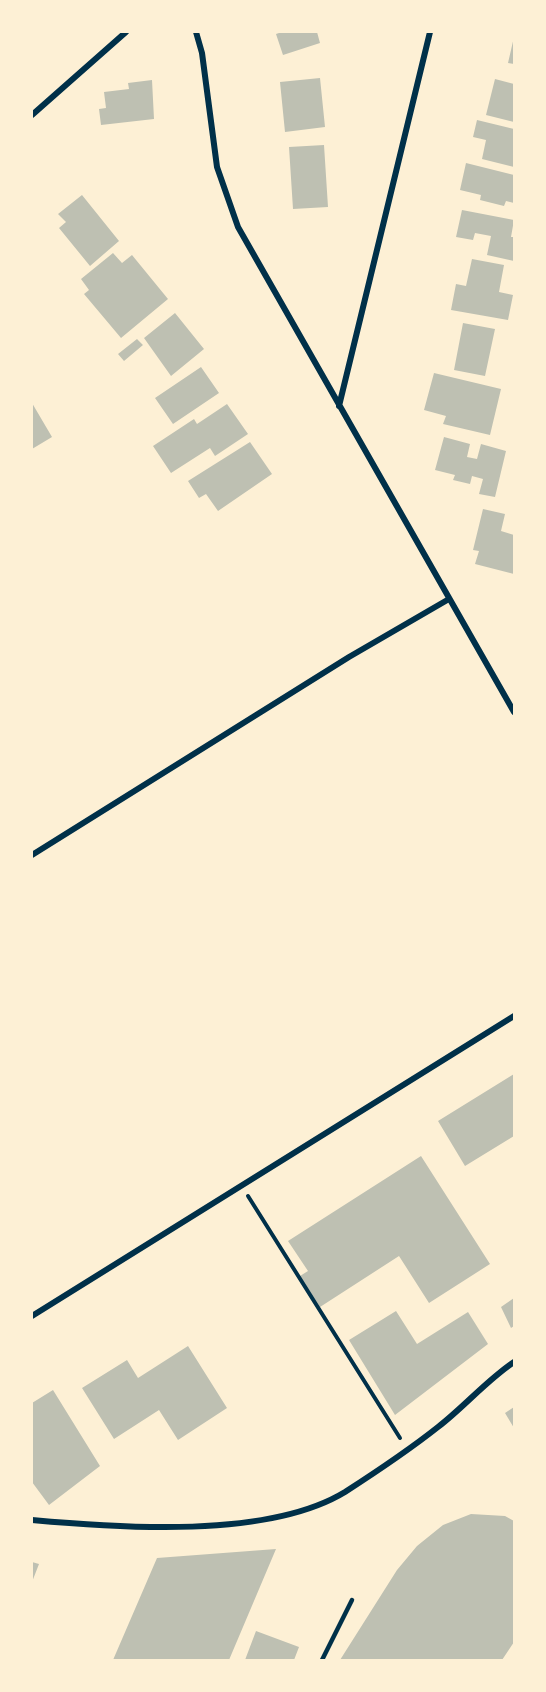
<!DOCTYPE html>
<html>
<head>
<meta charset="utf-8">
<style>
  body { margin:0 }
  #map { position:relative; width:546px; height:1692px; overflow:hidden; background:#fdf0d5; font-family:Rubik,sans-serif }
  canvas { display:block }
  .frame { position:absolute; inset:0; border:33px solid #fdf0d5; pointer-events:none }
</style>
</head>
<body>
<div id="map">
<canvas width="546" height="1692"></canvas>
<div class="frame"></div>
</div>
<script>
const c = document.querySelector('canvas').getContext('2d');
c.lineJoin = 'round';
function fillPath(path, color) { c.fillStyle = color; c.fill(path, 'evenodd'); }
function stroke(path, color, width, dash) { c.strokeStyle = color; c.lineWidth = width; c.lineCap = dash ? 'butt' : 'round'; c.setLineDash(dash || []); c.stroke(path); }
const building = new Path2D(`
  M 282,32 L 317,32 L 320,43 L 283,55 L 276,34 Z
  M 514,37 L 514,64 L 508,63 Z
  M 320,78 L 325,127 L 285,132 L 280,82 Z
  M 495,79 L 514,84 L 514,122 L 486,115 Z
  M 152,80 L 154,119 L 101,125 L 99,109 L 106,108 L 104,92 L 129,89 L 128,83 Z
  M 477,120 L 514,129 L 514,167 L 482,159 L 486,140 L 473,137 Z
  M 324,145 L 328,207 L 293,209 L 289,147 Z
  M 466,163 L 514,175 L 514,203 L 506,201 L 504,206 L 480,200 L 481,195 L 460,190 Z
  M 82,195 L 119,241 L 90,266 L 59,228 L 66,222 L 58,214 Z
  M 462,210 L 514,220 L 511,237 L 514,237 L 514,261 L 487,255 L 491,236 L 475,233 L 473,240 L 456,237 Z
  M 113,253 L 122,263 L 132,255 L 168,299 L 121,338 L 84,294 L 89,290 L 81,279 Z
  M 472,259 L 504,265 L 499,292 L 513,295 L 508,320 L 451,310 L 456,284 L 466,286 Z
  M 175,313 L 204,349 L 171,376 L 144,338 Z
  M 463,323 L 495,329 L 485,376 L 454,370 Z
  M 137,339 L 143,345 L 124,361 L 118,354 Z
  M 201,367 L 219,393 L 173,424 L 155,398 Z
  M 434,373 L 501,389 L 490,435 L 443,424 L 446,416 L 424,410 Z
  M 32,403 L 52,437 L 32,449 Z
  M 227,404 L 248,434 L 215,456 L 210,448 L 171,473 L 153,446 L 194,419 L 197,424 Z
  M 444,437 L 470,444 L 467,457 L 477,459 L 481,444 L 506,451 L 495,497 L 479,494 L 483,479 L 472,476 L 470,484 L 453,480 L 455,475 L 435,470 Z
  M 250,442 L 272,474 L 218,511 L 206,494 L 199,498 L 188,481 Z
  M 483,509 L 505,514 L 501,531 L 514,535 L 514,574 L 475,564 L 479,551 L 473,550 Z
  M 514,1074 L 514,1136 L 465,1166 L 438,1121 Z
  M 421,1156 L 490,1264 L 429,1303 L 399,1256 L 320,1307 L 300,1276 L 308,1271 L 288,1241 Z
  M 514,1298 L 514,1326 L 511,1328 L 501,1307 Z
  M 396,1311 L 417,1344 L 468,1312 L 488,1344 L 395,1415 L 349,1340 Z
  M 188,1346 L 227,1408 L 178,1440 L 159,1410 L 114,1439 L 82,1388 L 127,1360 L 138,1378 Z
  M 53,1390 L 100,1466 L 49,1505 L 32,1482 L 32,1403 Z
  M 514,1407 L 514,1428 L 505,1413 Z
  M 471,1514 L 505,1516 L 514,1521 L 514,1642 L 502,1660 L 340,1660 L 397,1570 L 417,1546 L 443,1525 Z
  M 276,1549 L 229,1660 L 113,1660 L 157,1558 Z
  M 32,1562 L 39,1564 L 32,1582 Z
  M 256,1631 L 299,1647 L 294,1660 L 245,1660 Z`);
const path = new Path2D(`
  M 248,1196 L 400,1438`);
const service = new Path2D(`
  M 322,1660 L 352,1600`);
const minor = new Path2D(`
  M 196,32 L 202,53 L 217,167 L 238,227 L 514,712
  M 32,115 L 126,32
  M 339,406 L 430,32
  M 32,855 L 349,657 L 449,599
  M 32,1316 L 514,1016
  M 32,1520 C 119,1528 268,1539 345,1492 C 376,1472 409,1450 438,1427 C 464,1407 487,1380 514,1362`);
fillPath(building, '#bec0b2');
stroke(path, '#003049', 4);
stroke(service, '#003049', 4.5);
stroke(minor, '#003049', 6);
</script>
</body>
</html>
